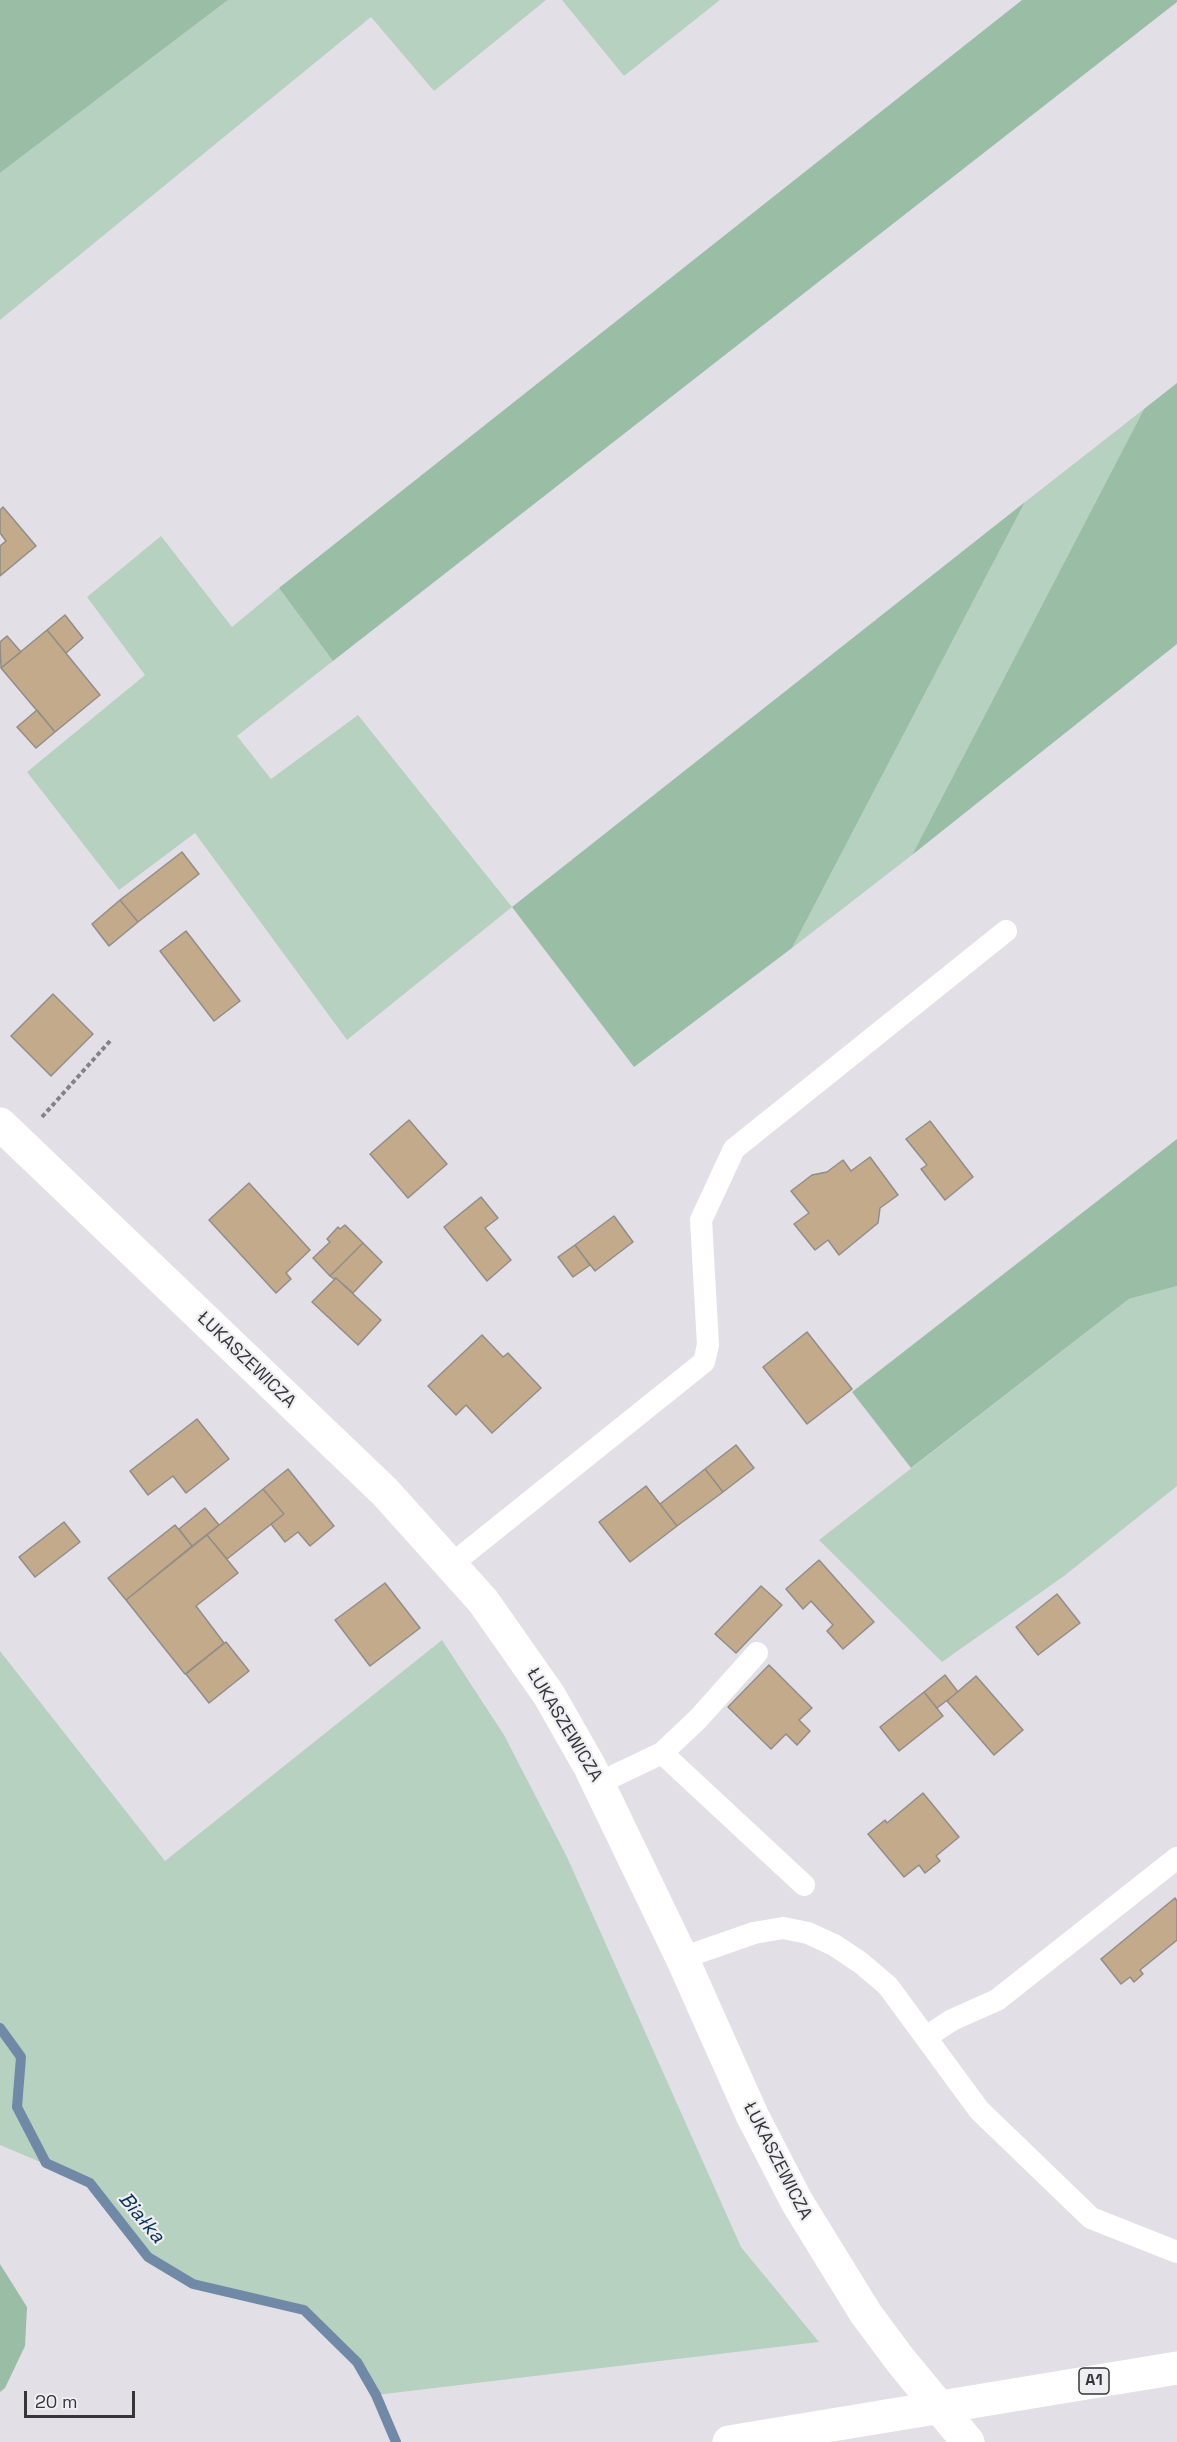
<!DOCTYPE html>
<html>
<head>
<meta charset="utf-8">
<style>
  body { margin:0 }
  #map { position:relative; width:1177px; height:2442px; overflow:hidden; background:#e2e0e6; font-family:"Space Grotesk",sans-serif }
  canvas { display:block }
  .scale { position:absolute; left:24px; top:2391px; width:111px; height:27px; box-sizing:border-box; border:3px solid #363537; border-top:0; padding-left:8px; font-size:18px; line-height:21px; white-space:nowrap; color:#363537; -webkit-text-stroke:4px #efeef3; paint-order:stroke }
</style>
</head>
<body>
<div id="map">
<canvas width="1177" height="2442"></canvas>
<div class="scale">20 m</div>
</div>
<script>
const c = document.querySelector('canvas').getContext('2d');
c.lineJoin = 'round';
function fillPath(path, color) { c.fillStyle = color; c.fill(path, 'evenodd'); }
function stroke(path, color, width, dash) { c.strokeStyle = color; c.lineWidth = width; c.lineCap = dash ? 'butt' : 'round'; c.setLineDash(dash || []); c.stroke(path); }
function drawText(font, color, halo, rows, align = 'center') {
  c.font = font + ' "Space Grotesk",sans-serif'; c.lineWidth = 4.5; c.setLineDash([]); c.textBaseline = 'middle'; c.strokeStyle = halo; c.fillStyle = color; for (const [text, x, y, turn = 0] of rows) {
    c.save(); c.translate(x, y); c.rotate((+turn || 0) * Math.PI / 180); c.textAlign = isNaN(turn) ? turn : align; if (halo) c.strokeText(text, 0, 0); c.fillText(text, 0, 0); c.restore();
  }
}
const green = new Path2D(`
  M 228,0 L 546,0 L 434,91 L 371,17 L 0,320 L 0,173 Z
  M 562,0 L 720,0 L 624,76 Z
  M 1144,409 L 912,855 L 792,948 L 1025,502 Z
  M 161,536 L 232,627 L 279,588 L 333,661 L 237,736 L 271,779 L 358,715 L 512,907 L 347,1040 L 195,833 L 119,890 L 27,772 L 145,675 L 87,597 Z
  M 1177,1286 L 1177,1486 L 1064,1576 L 942,1662 L 819,1540 L 1129,1299 Z
  M 442,1640 L 504,1735 L 567,1857 L 741,2247 L 819,2342 L 376,2395 L 357,2362 L 304,2310 L 193,2284 L 148,2257 L 90,2183 L 0,2145 L 0,1651 L 165,1861 Z`);
const forest = new Path2D(`
  M 0,0 L 228,0 L 0,173 Z
  M 1022,0 L 1177,0 L 1177,2 L 333,661 L 279,588 Z
  M 1177,383 L 1177,644 L 912,855 L 1144,409 Z
  M 1025,502 L 792,948 L 634,1067 L 512,907 Z
  M 1177,1139 L 1177,1286 L 1129,1299 L 911,1468 L 852,1392 Z
  M 0,2264 L 27,2307 L 25,2346 L 5,2388 L 0,2392 Z`);
const stream = new Path2D(`
  M 0,2028 L 21,2057 L 17,2107 L 46,2163 L 90,2183 L 148,2257 L 193,2284 L 304,2310 L 357,2362 L 376,2395 L 396,2442`);
const building = new Path2D(`
  M 3,507 L 36,546 L 0,576 L 0,546 L 6,541 L 0,533 L 0,510 Z
  M 65,615 L 83,638 L 66,653 L 47,630 Z
  M 47,630 L 100,695 L 55,732 L 1,668 Z
  M 7,636 L 21,652 L 1,668 L 0,642 Z
  M 37,710 L 55,732 L 36,748 L 17,727 Z
  M 182,852 L 199,874 L 138,922 L 120,900 Z
  M 120,900 L 138,922 L 109,946 L 92,924 Z
  M 186,931 L 240,1001 L 214,1021 L 160,951 Z
  M 53,994 L 93,1034 L 51,1076 L 11,1036 Z
  M 409,1120 L 447,1164 L 408,1198 L 370,1154 Z
  M 930,1121 L 973,1177 L 945,1200 L 921,1169 L 927,1165 L 906,1139 Z
  M 870,1157 L 898,1195 L 880,1208 L 878,1223 L 839,1255 L 828,1240 L 815,1250 L 794,1224 L 809,1213 L 791,1191 L 812,1175 L 827,1172 L 843,1160 L 851,1171 Z
  M 249,1183 L 310,1250 L 286,1273 L 291,1279 L 276,1293 L 209,1220 Z
  M 481,1197 L 498,1218 L 485,1228 L 511,1260 L 487,1281 L 444,1227 Z
  M 614,1216 L 633,1242 L 595,1271 L 575,1245 Z
  M 345,1225 L 363,1243 L 330,1276 L 313,1258 L 330,1242 L 327,1239 L 338,1227 L 340,1229 Z
  M 363,1243 L 382,1262 L 353,1293 L 336,1278 L 334,1279 L 330,1276 Z
  M 575,1245 L 590,1265 L 573,1277 L 558,1257 Z
  M 336,1278 L 381,1320 L 358,1345 L 312,1302 Z
  M 807,1332 L 852,1389 L 807,1424 L 763,1367 Z
  M 482,1335 L 503,1357 L 508,1353 L 541,1388 L 492,1433 L 466,1405 L 456,1415 L 428,1386 Z
  M 197,1419 L 229,1459 L 186,1493 L 173,1476 L 148,1495 L 130,1471 Z
  M 736,1445 L 754,1468 L 723,1492 L 705,1469 Z
  M 288,1469 L 334,1526 L 310,1546 L 298,1532 L 285,1542 L 271,1524 L 284,1514 L 263,1489 Z
  M 705,1469 L 723,1492 L 677,1526 L 660,1504 Z
  M 646,1486 L 677,1526 L 630,1562 L 599,1522 Z
  M 263,1489 L 284,1514 L 227,1559 L 207,1535 Z
  M 205,1508 L 219,1525 L 192,1546 L 179,1529 Z
  M 64,1522 L 80,1542 L 35,1577 L 19,1557 Z
  M 175,1525 L 192,1546 L 126,1600 L 108,1578 Z
  M 207,1535 L 238,1573 L 196,1606 L 224,1643 L 185,1674 L 126,1600 Z
  M 819,1560 L 874,1622 L 843,1649 L 827,1631 L 833,1625 L 811,1601 L 803,1609 L 786,1589 Z
  M 385,1583 L 420,1628 L 370,1666 L 335,1620 Z
  M 761,1586 L 782,1605 L 736,1653 L 715,1634 Z
  M 1057,1594 L 1080,1623 L 1038,1655 L 1016,1627 Z
  M 226,1642 L 249,1671 L 209,1703 L 186,1674 Z
  M 769,1665 L 812,1708 L 799,1720 L 810,1731 L 797,1745 L 786,1734 L 771,1749 L 728,1707 Z
  M 945,1675 L 958,1692 L 937,1708 L 924,1692 Z
  M 976,1676 L 1023,1730 L 994,1755 L 947,1701 Z
  M 924,1692 L 943,1716 L 899,1751 L 880,1727 Z
  M 923,1793 L 959,1837 L 936,1856 L 940,1861 L 925,1873 L 919,1865 L 904,1877 L 868,1834 L 885,1820 L 887,1823 Z
  M 1175,1898 L 1177,1901 L 1177,1940 L 1140,1970 L 1143,1974 L 1134,1982 L 1130,1977 L 1121,1984 L 1101,1959 Z`);
const path = new Path2D(`
  M 42,1117 L 110,1041`);
const lane = new Path2D(`
  M 452,1564 L 704,1362 L 708,1345 L 701,1220 L 734,1149 L 1006,931
  M 662,1753 L 698,1719 L 757,1653
  M 599,1783 L 662,1753 L 804,1885
  M 682,1958 L 754,1933 L 783,1928 L 808,1933 L 834,1945 L 861,1963 L 888,1986 L 979,2110 L 1091,2218 L 1177,2252
  M 926,2037 L 952,2020 L 997,2000 L 1177,1858`);
const street = new Path2D(`
  M 0,1124 L 385,1492 L 483,1601 L 549,1695 L 590,1767 L 682,1958 L 752,2115 L 797,2202 L 866,2314 L 901,2361 L 968,2442`);
const highway = new Path2D(`
  M 729,2442 L 1177,2368`);
const shields = [
  [1094,2381,30]
];
const shieldNames = [
  ["A1",1094,2381]
];
const streetNames = [
  ["ŁUKASZEWICZA",246,1360,44],
  ["ŁUKASZEWICZA",564,1725,59],
  ["ŁUKASZEWICZA",777,2161,63]
];
const waterNames = [
  ["Białka",141,2218,50]
];
fillPath(green, '#b7d1c0');
fillPath(forest, '#99bda5');
stroke(stream, '#7089a6', 10);
fillPath(building, '#c3aa8b');
stroke(building, '#918d89', 1.5);
stroke(path, '#848286', 4, [4.5, 3]);
stroke(lane, '#fff', 22);
stroke(street, '#fff', 33);
stroke(highway, '#fff', 33);
for (const [x, y, w] of shields) { const box = new Path2D(); box.roundRect(x - w / 2, y - 13, w, 26, 4.5); c.fillStyle = '#efeef3'; c.fill(box); stroke(box, '#363537', 1.5); }
drawText('bold 16px', '#363537', null, shieldNames);
drawText('18px', '#363537', '#efeef3', streetNames);
drawText('italic 20px', '#083259', '#efeef3', waterNames);
</script>
</body>
</html>
